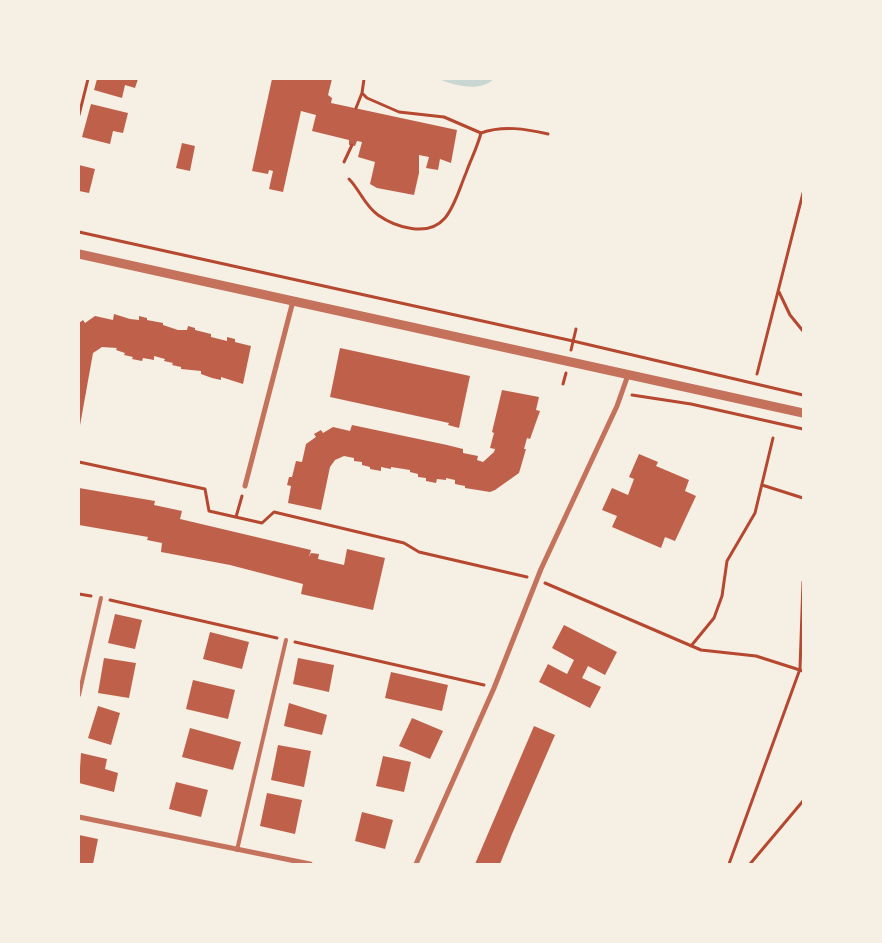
<!DOCTYPE html>
<html>
<head>
<meta charset="utf-8">
<style>
  body { margin:0 }
  #map { position:relative; width:882px; height:943px; overflow:hidden; background:#f6efe4; font-family:"Space Grotesk",sans-serif }
  canvas { display:block }
  .frame { position:absolute; inset:0; border:80px solid #f6efe4; pointer-events:none }
</style>
</head>
<body>
<div id="map">
<canvas width="882" height="943"></canvas>
<div class="frame"></div>
</div>
<script>
const c = document.querySelector('canvas').getContext('2d');
c.lineJoin = 'round';
function fillPath(path, color) { c.fillStyle = color; c.fill(path, 'evenodd'); }
function stroke(path, color, width, dash) { c.strokeStyle = color; c.lineWidth = width; c.lineCap = dash ? 'butt' : 'round'; c.setLineDash(dash || []); c.stroke(path); }
const water = new Path2D(`
  M 438,79 L 494,79 C 478,93 455,85 438,79 Z`);
const building = new Path2D(`
  M 97,79 L 138,79 L 135,88 L 125,85 L 122,98 L 94,90 Z
  M 272,79 L 332,79 L 328,95 L 332,98 L 331,103 L 457,130 L 451,163 L 440,159 L 438,170 L 426,168 L 429,157 L 419,155 L 419,173 L 414,195 L 377,188 L 370,184 L 375,162 L 358,157 L 362,142 L 357,141 L 355,146 L 349,145 L 349,140 L 312,131 L 316,115 L 301,111 L 283,192 L 269,189 L 273,171 L 269,170 L 268,174 L 252,171 Z
  M 91,104 L 128,113 L 123,133 L 113,131 L 110,144 L 82,137 Z
  M 182,143 L 195,146 L 190,171 L 176,168 Z
  M 79,165 L 95,169 L 89,193 L 79,191 Z
  M 114,314 L 130,319 L 139,320 L 139,316 L 147,318 L 147,320 L 163,323 L 163,325 L 178,330 L 187,330 L 188,326 L 195,328 L 195,330 L 211,334 L 211,337 L 227,341 L 227,337 L 235,339 L 235,342 L 251,346 L 243,384 L 221,377 L 221,380 L 212,378 L 201,374 L 201,371 L 181,369 L 181,367 L 172,365 L 173,363 L 164,361 L 165,359 L 154,356 L 154,360 L 143,358 L 142,361 L 132,359 L 133,357 L 124,355 L 125,353 L 116,350 L 117,348 L 102,347 L 93,353 L 79,431 L 79,323 L 83,320 L 85,323 L 95,316 L 113,320 Z
  M 340,348 L 470,376 L 459,428 L 448,425 L 449,423 L 330,397 Z
  M 502,390 L 539,397 L 536,410 L 540,411 L 530,439 L 527,438 L 524,449 L 526,449 L 519,473 L 495,490 L 490,492 L 465,488 L 465,486 L 455,484 L 455,480 L 446,478 L 446,480 L 437,479 L 436,483 L 426,481 L 426,478 L 418,477 L 418,474 L 410,472 L 410,470 L 391,467 L 391,469 L 381,467 L 381,471 L 370,469 L 370,467 L 362,465 L 362,462 L 354,461 L 354,458 L 344,456 L 335,460 L 330,467 L 321,510 L 288,503 L 291,486 L 287,485 L 289,477 L 292,477 L 296,461 L 302,462 L 306,444 L 316,437 L 314,434 L 321,430 L 323,433 L 333,427 L 350,431 L 352,425 L 447,445 L 463,449 L 463,453 L 478,456 L 477,460 L 483,462 L 494,452 L 495,449 L 490,448 L 494,433 L 492,432 Z
  M 639,454 L 658,462 L 656,466 L 689,480 L 685,491 L 696,496 L 675,541 L 665,537 L 661,548 L 612,527 L 617,516 L 602,510 L 612,488 L 628,495 L 634,479 L 629,477 Z
  M 79,488 L 155,501 L 154,505 L 182,511 L 180,519 L 311,550 L 309,557 L 311,553 L 319,554 L 318,559 L 344,565 L 347,549 L 385,558 L 373,610 L 301,594 L 303,584 L 230,565 L 161,552 L 162,543 L 147,540 L 148,537 L 79,525 Z
  M 115,614 L 142,620 L 135,649 L 108,643 Z
  M 564,625 L 617,652 L 605,675 L 588,666 L 582,678 L 601,687 L 590,708 L 539,682 L 548,664 L 567,674 L 574,660 L 552,648 Z
  M 210,632 L 249,642 L 242,669 L 203,659 Z
  M 104,658 L 136,663 L 129,698 L 98,693 Z
  M 298,658 L 334,665 L 329,692 L 293,684 Z
  M 391,672 L 448,685 L 442,711 L 385,698 Z
  M 193,680 L 235,690 L 228,719 L 186,709 Z
  M 289,703 L 327,715 L 322,735 L 284,726 Z
  M 98,706 L 120,713 L 111,745 L 88,738 Z
  M 412,718 L 443,731 L 430,759 L 399,746 Z
  M 534,726 L 555,735 L 512,834 L 500,864 L 475,864 Z
  M 190,728 L 241,742 L 233,770 L 182,757 Z
  M 278,745 L 311,751 L 304,787 L 271,780 Z
  M 81,753 L 107,759 L 105,769 L 118,773 L 114,792 L 79,783 Z
  M 383,756 L 411,762 L 404,792 L 376,786 Z
  M 176,782 L 208,790 L 201,817 L 169,809 Z
  M 267,793 L 302,800 L 295,834 L 260,826 Z
  M 362,812 L 393,820 L 385,849 L 355,841 Z
  M 79,835 L 98,839 L 93,864 L 79,864 Z`);
const path = new Path2D(`
  M 356,108 L 362,93
  M 79,115 L 88,79
  M 481,133 C 503,125 526,129 548,134
  M 344,162 L 352,145
  M 349,179 C 360,190 364,205 378,215 C 395,227 428,238 445,218 C 455,206 460,187 466,173 C 471,159 477,148 481,133 L 444,117 L 399,112 L 367,98 L 362,93 L 364,79
  M 79,232 L 573,341 L 803,395
  M 779,292 L 790,315 L 803,331
  M 571,350 L 576,329
  M 757,374 L 803,193
  M 563,384 L 566,373
  M 632,395 L 691,404 L 803,429
  M 79,462 L 205,489 L 209,511 L 262,523 L 274,512 L 404,543 L 419,552 L 527,577
  M 762,485 L 803,498
  M 236,517 L 242,496
  M 545,583 L 701,650 L 756,656 L 803,671
  M 79,594 L 91,596
  M 110,600 L 277,638
  M 295,642 L 484,685
  M 691,646 L 714,618 L 722,596 L 727,561 L 755,513 L 773,438
  M 729,864 L 800,669 L 803,582
  M 750,864 L 803,801`);
const service = new Path2D(`
  M 79,695 L 101,598
  M 237,850 L 286,640`);
const minor = new Path2D(`
  M 245,486 L 293,301
  M 79,817 L 310,864
  M 416,864 L 494,688 L 541,569 L 617,406 L 628,375`);
const tertiary = new Path2D(`
  M 79,254 L 803,413`);
fillPath(water, '#c9d6d2');
fillPath(building, '#bf614a');
stroke(path, '#b5482f', 3);
stroke(service, '#c5725c', 4);
stroke(minor, '#c5725c', 5);
stroke(tertiary, '#c5725c', 9);
</script>
</body>
</html>
